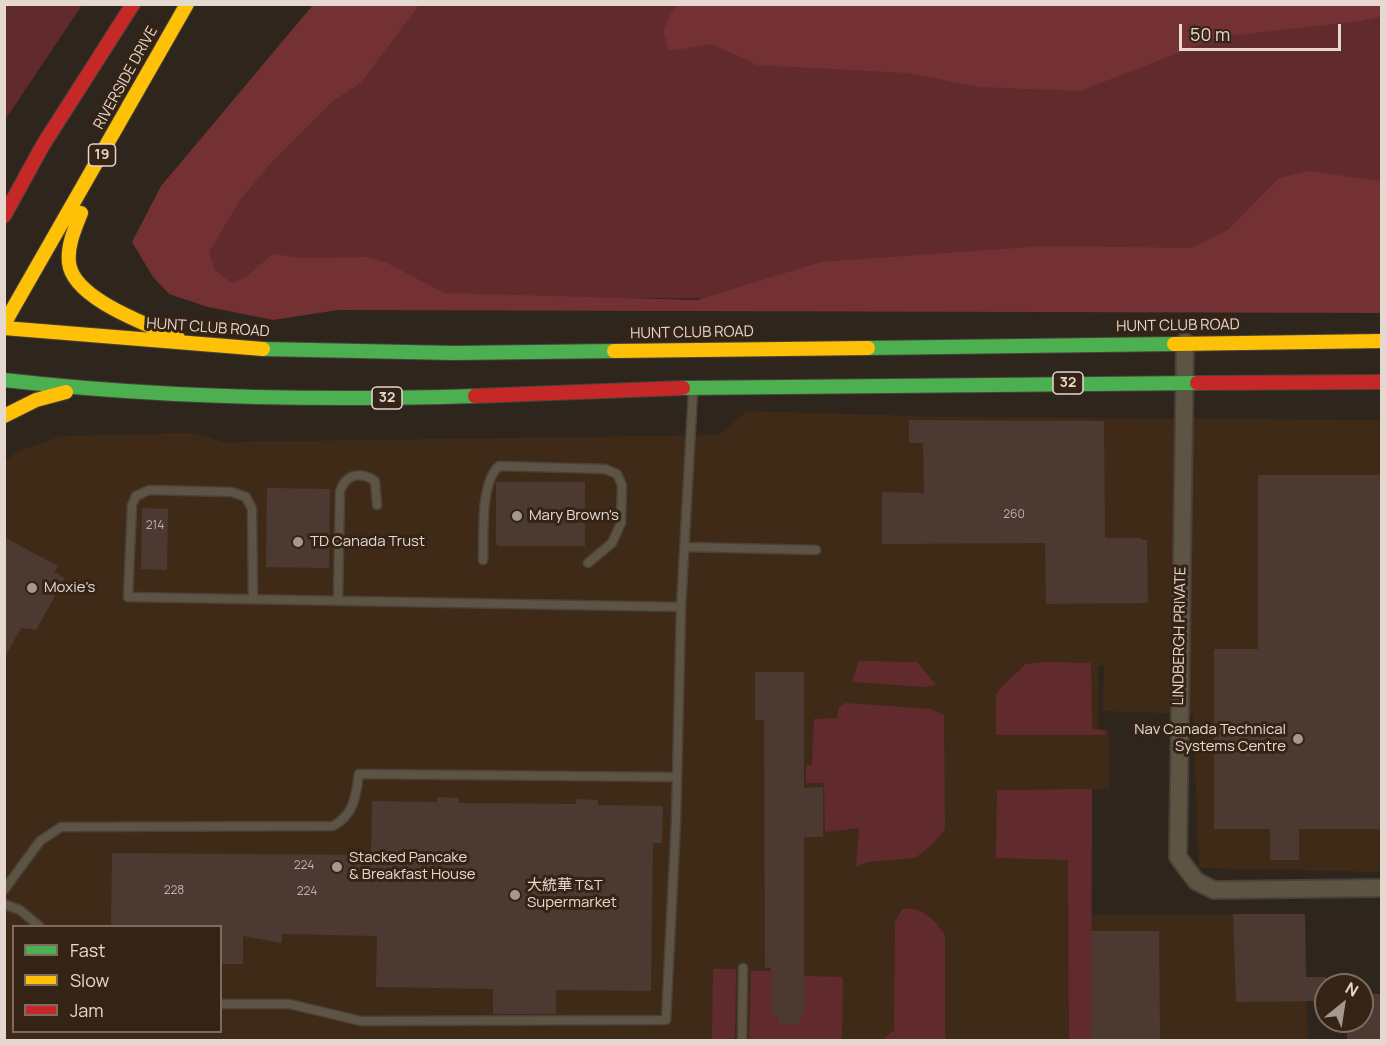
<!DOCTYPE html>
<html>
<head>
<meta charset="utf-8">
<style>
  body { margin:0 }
  #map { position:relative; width:1386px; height:1045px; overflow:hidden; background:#2e251c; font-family:Manrope,sans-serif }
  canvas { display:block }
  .frame { position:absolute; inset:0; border:6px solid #e4d8cf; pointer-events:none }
  .legend { position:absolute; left:12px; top:925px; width:210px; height:108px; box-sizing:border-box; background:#352415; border:2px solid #7b6c5f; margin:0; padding:8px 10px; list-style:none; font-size:18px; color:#e4d8cf }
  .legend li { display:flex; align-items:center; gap:12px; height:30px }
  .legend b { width:30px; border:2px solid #7b6c5f }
  .north { position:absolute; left:1314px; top:973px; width:60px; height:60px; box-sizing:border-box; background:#352415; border:2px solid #7b6c5f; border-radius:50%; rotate:30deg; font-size:16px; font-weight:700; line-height:24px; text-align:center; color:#e4d8cf }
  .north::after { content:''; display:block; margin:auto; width:21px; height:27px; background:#a49990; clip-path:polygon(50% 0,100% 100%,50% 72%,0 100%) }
  .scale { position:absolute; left:1179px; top:24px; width:162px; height:27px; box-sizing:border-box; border:3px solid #e4d8cf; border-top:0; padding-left:8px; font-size:18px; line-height:21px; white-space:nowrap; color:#e4d8cf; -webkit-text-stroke:4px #352415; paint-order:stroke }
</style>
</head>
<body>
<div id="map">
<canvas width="1386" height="1045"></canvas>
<div class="frame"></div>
<ul class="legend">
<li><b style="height:8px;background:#4caf50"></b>Fast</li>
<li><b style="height:8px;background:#ffc107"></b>Slow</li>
<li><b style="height:8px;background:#c62828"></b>Jam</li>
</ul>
<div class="north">N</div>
<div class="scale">50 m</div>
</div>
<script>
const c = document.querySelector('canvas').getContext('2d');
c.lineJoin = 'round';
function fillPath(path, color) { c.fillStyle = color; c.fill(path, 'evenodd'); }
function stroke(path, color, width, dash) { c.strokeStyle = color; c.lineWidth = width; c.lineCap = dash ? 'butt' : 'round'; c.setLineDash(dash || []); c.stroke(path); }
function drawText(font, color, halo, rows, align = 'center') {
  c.font = font + ' Manrope,"Noto Sans SC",sans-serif'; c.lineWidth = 6; c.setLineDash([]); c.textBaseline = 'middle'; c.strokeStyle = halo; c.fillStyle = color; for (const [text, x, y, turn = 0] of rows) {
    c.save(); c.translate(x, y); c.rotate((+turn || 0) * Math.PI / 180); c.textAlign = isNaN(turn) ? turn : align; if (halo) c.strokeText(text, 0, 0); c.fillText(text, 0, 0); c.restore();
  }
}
const built = new Path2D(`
  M 747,411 L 950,417 L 1381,420 L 1381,872 L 1199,868 L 1193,714 L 1103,711 L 1104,665 L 1098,665 L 1098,729 L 1109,730 L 1109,789 L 1092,790 L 1092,915 L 1305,914 L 1308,1040 L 5,1040 L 4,462 L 17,452 L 61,436 L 194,433 L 223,442 L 719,435 ZM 14,926 L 220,926 L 220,1032 L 14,1032 Z`);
const green = new Path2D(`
  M 5,4 L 82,5 L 5,120 L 4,5 Z
  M 347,5 L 1381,5 L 1381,302 L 241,296 L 154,254 Z
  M 859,661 L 917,662 L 936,685 L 925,687 L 852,682 Z
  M 1043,662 L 1091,663 L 1092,729 L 1105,730 L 1106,735 L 996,735 L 996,695 L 998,691 L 1026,664 Z
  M 845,703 L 932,709 L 944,715 L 945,829 L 933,844 L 915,858 L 867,862 L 856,867 L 859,828 L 825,832 L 824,783 L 806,783 L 806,765 L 812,765 L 814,719 L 837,718 L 839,707 Z
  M 1092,789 L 1091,1040 L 1069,1040 L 1068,860 L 996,858 L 997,790 Z
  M 902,909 C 922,906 934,920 945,935 L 945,1040 L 883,1040 L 894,1030 L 895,922 Z
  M 713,969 L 736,969 L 735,1040 L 712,1040 Z
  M 751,971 L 771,971 L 771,1015 L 778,1015 L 778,1024 L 798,1024 L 799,1015 L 804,1015 L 804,976 L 843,977 L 842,1040 L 749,1040 Z`);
const forest = new Path2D(`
  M 676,4 L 1381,4 L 1382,16 L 1362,21 L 1219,37 L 1080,91 L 980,87 L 908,73 L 757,65 L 712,44 L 669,51 L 663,30 Z
  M 313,5 L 419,5 L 361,82 L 332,102 L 269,165 L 240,200 L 209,252 L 215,271 L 232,283 L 246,277 L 273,254 L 302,258 L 367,257 L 387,263 L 444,293 L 697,300 L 821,262 L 1045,246 L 1192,248 L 1229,229 L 1279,178 L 1307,171 L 1381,181 L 1381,313 L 338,310 L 273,320 L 208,307 L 169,294 L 153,277 L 132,242 L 161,186 Z`);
const building = new Path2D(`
  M 909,420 L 1104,421 L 1105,538 L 1142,538 L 1142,540 L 1147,540 L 1148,603 L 1046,604 L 1045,543 L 882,544 L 882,492 L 924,493 L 923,443 L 909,443 Z
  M 1258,475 L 1382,475 L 1382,829 L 1299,829 L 1299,860 L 1270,860 L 1270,829 L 1214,829 L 1214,649 L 1258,649 Z
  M 496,482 L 585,482 L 585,546 L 498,546 L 496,544 Z
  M 267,488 L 330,489 L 329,568 L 266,567 Z
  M 142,508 L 168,509 L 167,570 L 141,569 Z
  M 4,537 L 58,566 L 54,572 L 65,578 L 36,630 L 21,628 L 4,659 Z
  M 755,672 L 804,672 L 804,788 L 823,787 L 823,837 L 804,837 L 804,1015 L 799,1015 L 799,1024 L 778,1024 L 778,1015 L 771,1015 L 771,968 L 765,968 L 764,720 L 755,720 Z
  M 437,797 L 459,798 L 459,803 L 576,804 L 576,799 L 598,800 L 598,805 L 663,806 L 662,843 L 653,843 L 651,991 L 556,990 L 556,1014 L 493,1014 L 493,989 L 376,987 L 377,936 L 282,934 L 282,943 L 243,936 L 243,964 L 220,964 L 220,927 L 111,927 L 112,853 L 371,855 L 372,801 L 437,802 Z
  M 1233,914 L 1305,914 L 1306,977 L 1326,977 L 1326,1001 L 1236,1002 Z
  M 1091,931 L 1159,931 L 1160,1041 L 1091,1041 Z
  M 1362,994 L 1382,994 L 1382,1041 L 1347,1041 L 1347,1021 L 1362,1021 Z`);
const lane = new Path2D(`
  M 685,547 L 816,550
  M 483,560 C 484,535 480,482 499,466 L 605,469 L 617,474 L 622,485 L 621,523 L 612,543 L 588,563
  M 253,599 L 252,509 L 246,497 L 232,492 L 149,490 L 136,496 L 132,505 L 128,597 L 681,607
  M 338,600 L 340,491 C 346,474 360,471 375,481 L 377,505
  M 4,890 L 40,841 L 61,827 L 333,826 C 354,815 356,796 359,774 L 677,777
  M 4,904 L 20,910 L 39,926
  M 220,1004 L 289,1004 L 361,1021 L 666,1020 L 676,821 L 681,607 L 693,392
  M 742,1040 L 743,968`);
const street = new Path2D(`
  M 1185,342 L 1178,857 L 1196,881 L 1214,890 L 1382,888`);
const fast = new Path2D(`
  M 868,348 L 1174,344
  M 263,349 L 454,353 L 614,351
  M 4,380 C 161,398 317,401 475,396
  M 683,388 L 1197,383`);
const slow = new Path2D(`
  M 81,213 C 75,228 67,246 69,263 C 73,299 149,325 178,338
  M 4,324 L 187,4
  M 4,328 L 263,349
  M 1174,344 L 1382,341
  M 614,351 L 868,348
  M 4,416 L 36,400 L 66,392`);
const jam = new Path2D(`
  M 4,216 L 43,145 L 133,4
  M 1197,383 L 1382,382
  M 475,396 L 683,388`);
const markers = [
  [517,516,6,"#a49990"],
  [298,542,6,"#a49990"],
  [32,588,6,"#a49990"],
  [1298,739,6,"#a49990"],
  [337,867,6,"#a49990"],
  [515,895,6,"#a49990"]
];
const numberNames = [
  ["260",1014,515],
  ["214",155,526],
  ["224",304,866],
  ["228",174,891],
  ["224",307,892]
];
const shields = [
  [102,155,27],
  [1068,383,30],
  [387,398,30]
];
const shieldNames = [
  ["19",102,155],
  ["32",1068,383],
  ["32",387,398]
];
const streetNames = [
  ["RIVERSIDE DRIVE",126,78,-61],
  ["HUNT CLUB ROAD",1178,326,-1],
  ["HUNT CLUB ROAD",208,328,4],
  ["HUNT CLUB ROAD",692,333,-1],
  ["LINDBERGH PRIVATE",1180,636,-89]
];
const poiNames = [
  ["Mary Brown's",529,516],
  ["TD Canada Trust",310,542],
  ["Moxie's",44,588],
  ["Nav Canada Technical",1286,730,"right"],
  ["Systems Centre",1286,747,"right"],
  ["Stacked Pancake",349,858],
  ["& Breakfast House",349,875],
  ["大統華 T&T",527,886],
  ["Supermarket",527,903]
];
fillPath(built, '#3f2a18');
fillPath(green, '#612b2d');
fillPath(forest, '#743134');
fillPath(building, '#4c3a32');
stroke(lane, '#49423a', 11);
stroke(street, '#49423a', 20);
stroke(fast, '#49423a', 16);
stroke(slow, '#49423a', 16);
stroke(jam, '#49423a', 16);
stroke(lane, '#5e5444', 8);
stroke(street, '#5e5444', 16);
stroke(fast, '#4caf50', 14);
stroke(slow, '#ffc107', 14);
stroke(jam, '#c62828', 14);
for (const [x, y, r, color] of markers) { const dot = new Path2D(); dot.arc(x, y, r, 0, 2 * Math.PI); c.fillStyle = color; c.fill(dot); stroke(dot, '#352415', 2); }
drawText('12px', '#beb0a8', null, numberNames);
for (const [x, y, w] of shields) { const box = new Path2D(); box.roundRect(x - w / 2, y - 11, w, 22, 4.5); c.fillStyle = '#352415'; c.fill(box); stroke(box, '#e4d8cf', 1.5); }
drawText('bold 14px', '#e4d8cf', null, shieldNames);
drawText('15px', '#e4d8cf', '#352415', streetNames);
drawText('15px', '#e4d8cf', '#352415', poiNames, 'left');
</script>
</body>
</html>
